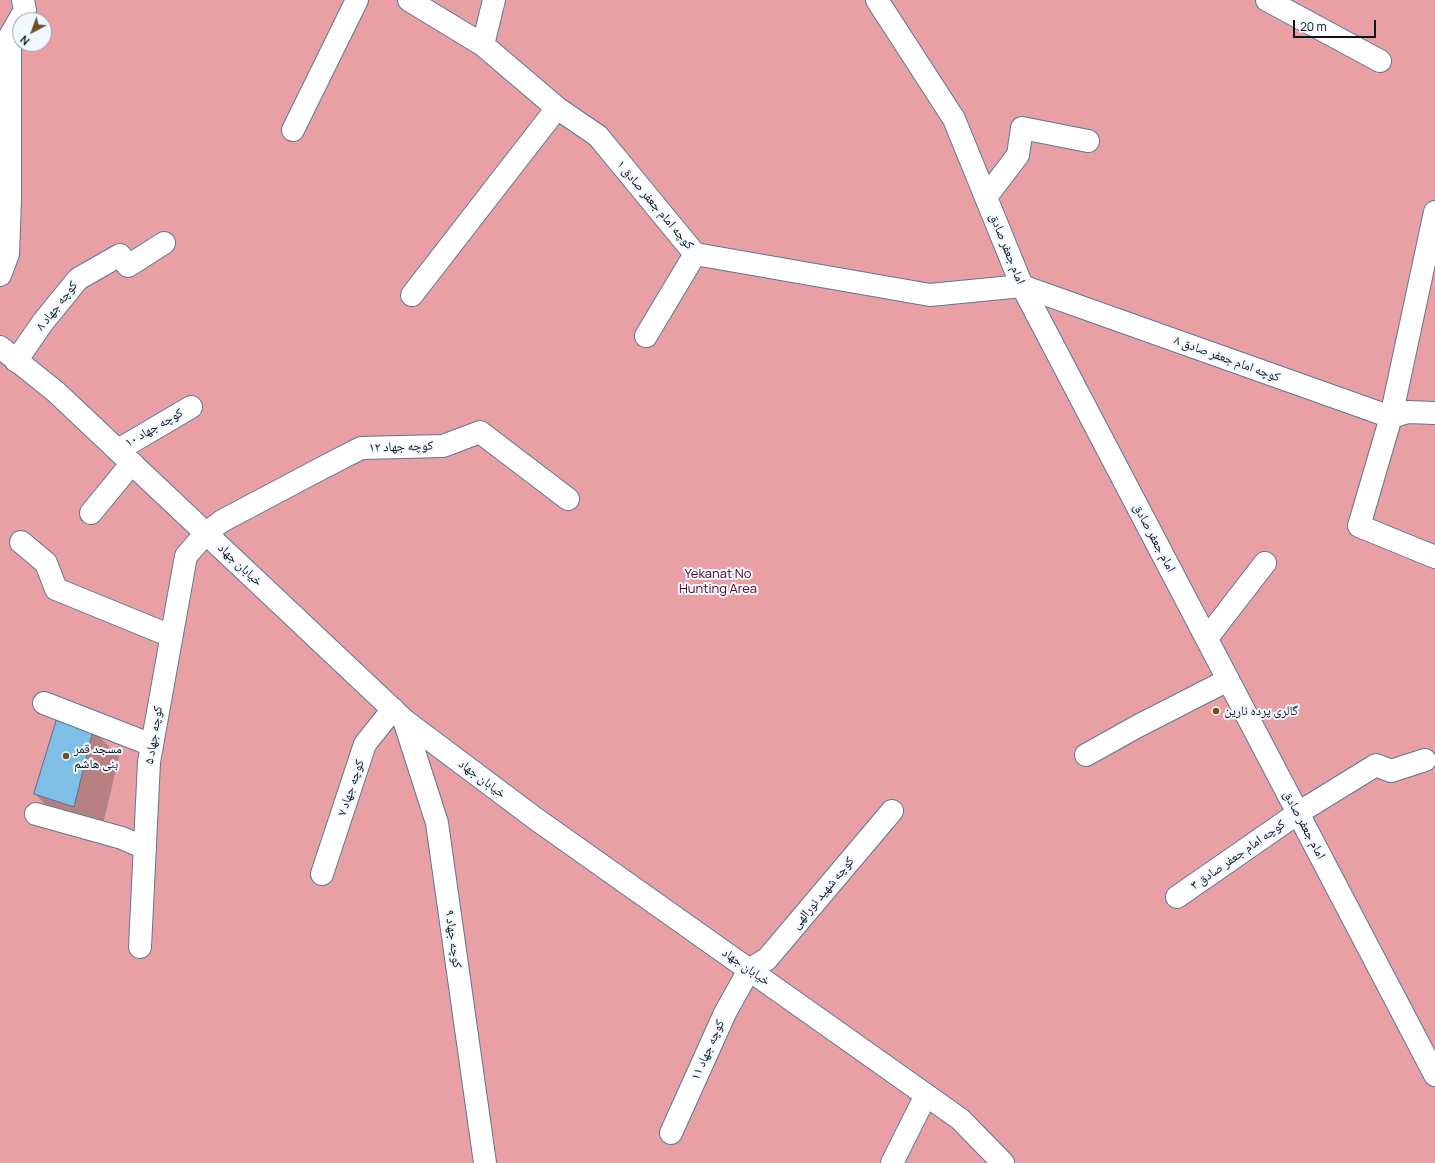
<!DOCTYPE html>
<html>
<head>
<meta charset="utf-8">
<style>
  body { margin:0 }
  #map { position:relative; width:1435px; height:1163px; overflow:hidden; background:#bfd9fc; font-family:Manrope,sans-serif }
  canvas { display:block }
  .north { position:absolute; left:12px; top:12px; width:40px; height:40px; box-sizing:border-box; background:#f2f8ff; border:1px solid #959ca5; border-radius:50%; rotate:221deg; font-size:11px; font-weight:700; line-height:16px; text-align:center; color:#0a131f }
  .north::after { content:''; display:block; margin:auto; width:14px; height:18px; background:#6d5024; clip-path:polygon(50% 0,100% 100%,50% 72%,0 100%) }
  .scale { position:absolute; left:1293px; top:20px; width:83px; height:18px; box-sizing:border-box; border:2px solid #0a131f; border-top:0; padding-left:5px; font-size:12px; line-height:14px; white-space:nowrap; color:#0a131f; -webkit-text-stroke:3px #f2f8ff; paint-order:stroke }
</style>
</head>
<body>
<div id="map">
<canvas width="1435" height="1163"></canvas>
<div class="north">N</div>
<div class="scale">20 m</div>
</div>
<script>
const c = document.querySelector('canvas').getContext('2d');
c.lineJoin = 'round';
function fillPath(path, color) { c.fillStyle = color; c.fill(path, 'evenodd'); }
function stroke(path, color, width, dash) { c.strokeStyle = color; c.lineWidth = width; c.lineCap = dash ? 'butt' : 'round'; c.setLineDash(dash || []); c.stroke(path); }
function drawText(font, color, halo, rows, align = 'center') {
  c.font = font + ' Manrope,"Noto Naskh Arabic",sans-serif'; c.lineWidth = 4; c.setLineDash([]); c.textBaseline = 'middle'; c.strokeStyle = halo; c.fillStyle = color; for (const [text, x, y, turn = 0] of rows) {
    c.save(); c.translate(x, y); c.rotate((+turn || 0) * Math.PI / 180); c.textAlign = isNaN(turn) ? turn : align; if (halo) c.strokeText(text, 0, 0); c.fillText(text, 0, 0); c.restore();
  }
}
const green = new Path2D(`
  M 0,0 L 1435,0 L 1435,1163 L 0,1163 ZM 20,20 L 44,20 L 44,44 L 20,44 Z`);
const shadow = new Path2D(`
  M 93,730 L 119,757 L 101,833 L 62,821 L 35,794 Z`);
const building = new Path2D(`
  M 57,719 L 93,730 L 74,807 L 34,794 Z`);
const minor = new Path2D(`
  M 409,0 L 483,45 L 557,108 L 598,136 L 695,254 L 930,295 L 1022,286 L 1391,417 L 1408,412 L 1435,413
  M 1267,0 L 1380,61
  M 483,45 L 494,0
  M 293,130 L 357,0
  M 986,197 L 1018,155 L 1022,128 L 1088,141
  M 1435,212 L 1391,417 L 1359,526 L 1435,557
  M 0,275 L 8,254 L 10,200 L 10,36 L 25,10 L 23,0
  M 412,295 L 557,108
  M 646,336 L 695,254
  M 16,361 L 43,322 L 78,279 L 120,255 L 128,266 L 164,243
  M 118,450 L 191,407
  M 91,513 L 132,463
  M 21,542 L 46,563 L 56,589 L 171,636
  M 1207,638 L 1265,563
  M 44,703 L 152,745
  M 404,720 L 437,823 L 485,1163
  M 1086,755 L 1138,726 L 1228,680
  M 36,814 L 122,838 L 145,848
  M 322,874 L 365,744 L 393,709
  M 1177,897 L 1298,813 L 1376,765 L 1391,771 L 1425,760
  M 140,947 L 149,762 L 186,556 L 206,533 L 222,521 L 324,467 L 361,448 L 443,446 L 480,432 L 568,499
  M 671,1133 L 725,1013 L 749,970 L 767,959 L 892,811
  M 892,1163 L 926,1095`);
const major = new Path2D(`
  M 877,0 L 954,119 L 1022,286 L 1435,1075
  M 0,347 L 56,392 L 404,720 L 536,819 L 960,1119 L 1003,1163`);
const markers = [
  [1216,711,4,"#6d5024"],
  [66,756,4,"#6d5024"]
];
const streetNames = [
  ["کوچه امام جعفر صادق ۱",655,205,50],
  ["امام جعفر صادق",1007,249,68],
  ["کوچه جهاد ۸",57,306,-52],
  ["کوچه امام جعفر صادق ۸",1227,359,20],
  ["کوچه جهاد ۱۰",154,428,-30],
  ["کوچه جهاد ۱۲",401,447,-2],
  ["امام جعفر صادق",1154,538,62],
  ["خیابان جهاد",240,565,43],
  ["کوچه جهاد ۵",154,735,-81],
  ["خیابان جهاد",482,779,37],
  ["کوچه جهاد ۷",351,788,-71],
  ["امام جعفر صادق",1304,825,62],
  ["کوچه امام جعفر صادق ۳",1238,855,-35],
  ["کوچه شهید نورالهی",823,893,-50],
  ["کوچه جهاد ۹",453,939,82],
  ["خیابان جهاد",746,967,35],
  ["کوچه جهاد ۱۱",708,1050,-66]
];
const parkNames = [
  ["Yekanat No",718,574],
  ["Hunting Area",718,589]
];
const poiNames = [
  ["گالری پرده نارین",1224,711],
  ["مسجد قمر",74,749],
  ["بنی هاشم",74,764]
];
fillPath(green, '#e8a0a4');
fillPath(shadow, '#0003');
fillPath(building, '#7fbfe6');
stroke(building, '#4d738b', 1);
stroke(minor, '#5f7696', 24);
stroke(major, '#5f7696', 24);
stroke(minor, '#fff', 22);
stroke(major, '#fff', 22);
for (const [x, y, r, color] of markers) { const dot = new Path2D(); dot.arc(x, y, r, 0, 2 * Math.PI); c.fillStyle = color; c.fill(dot); stroke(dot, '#f2f8ff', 1.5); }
drawText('13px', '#0a131f', '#f2f8ff', streetNames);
drawText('13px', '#550015', '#f2f8ff', parkNames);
drawText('13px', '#0a131f', '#f2f8ff', poiNames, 'left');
</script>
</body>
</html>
